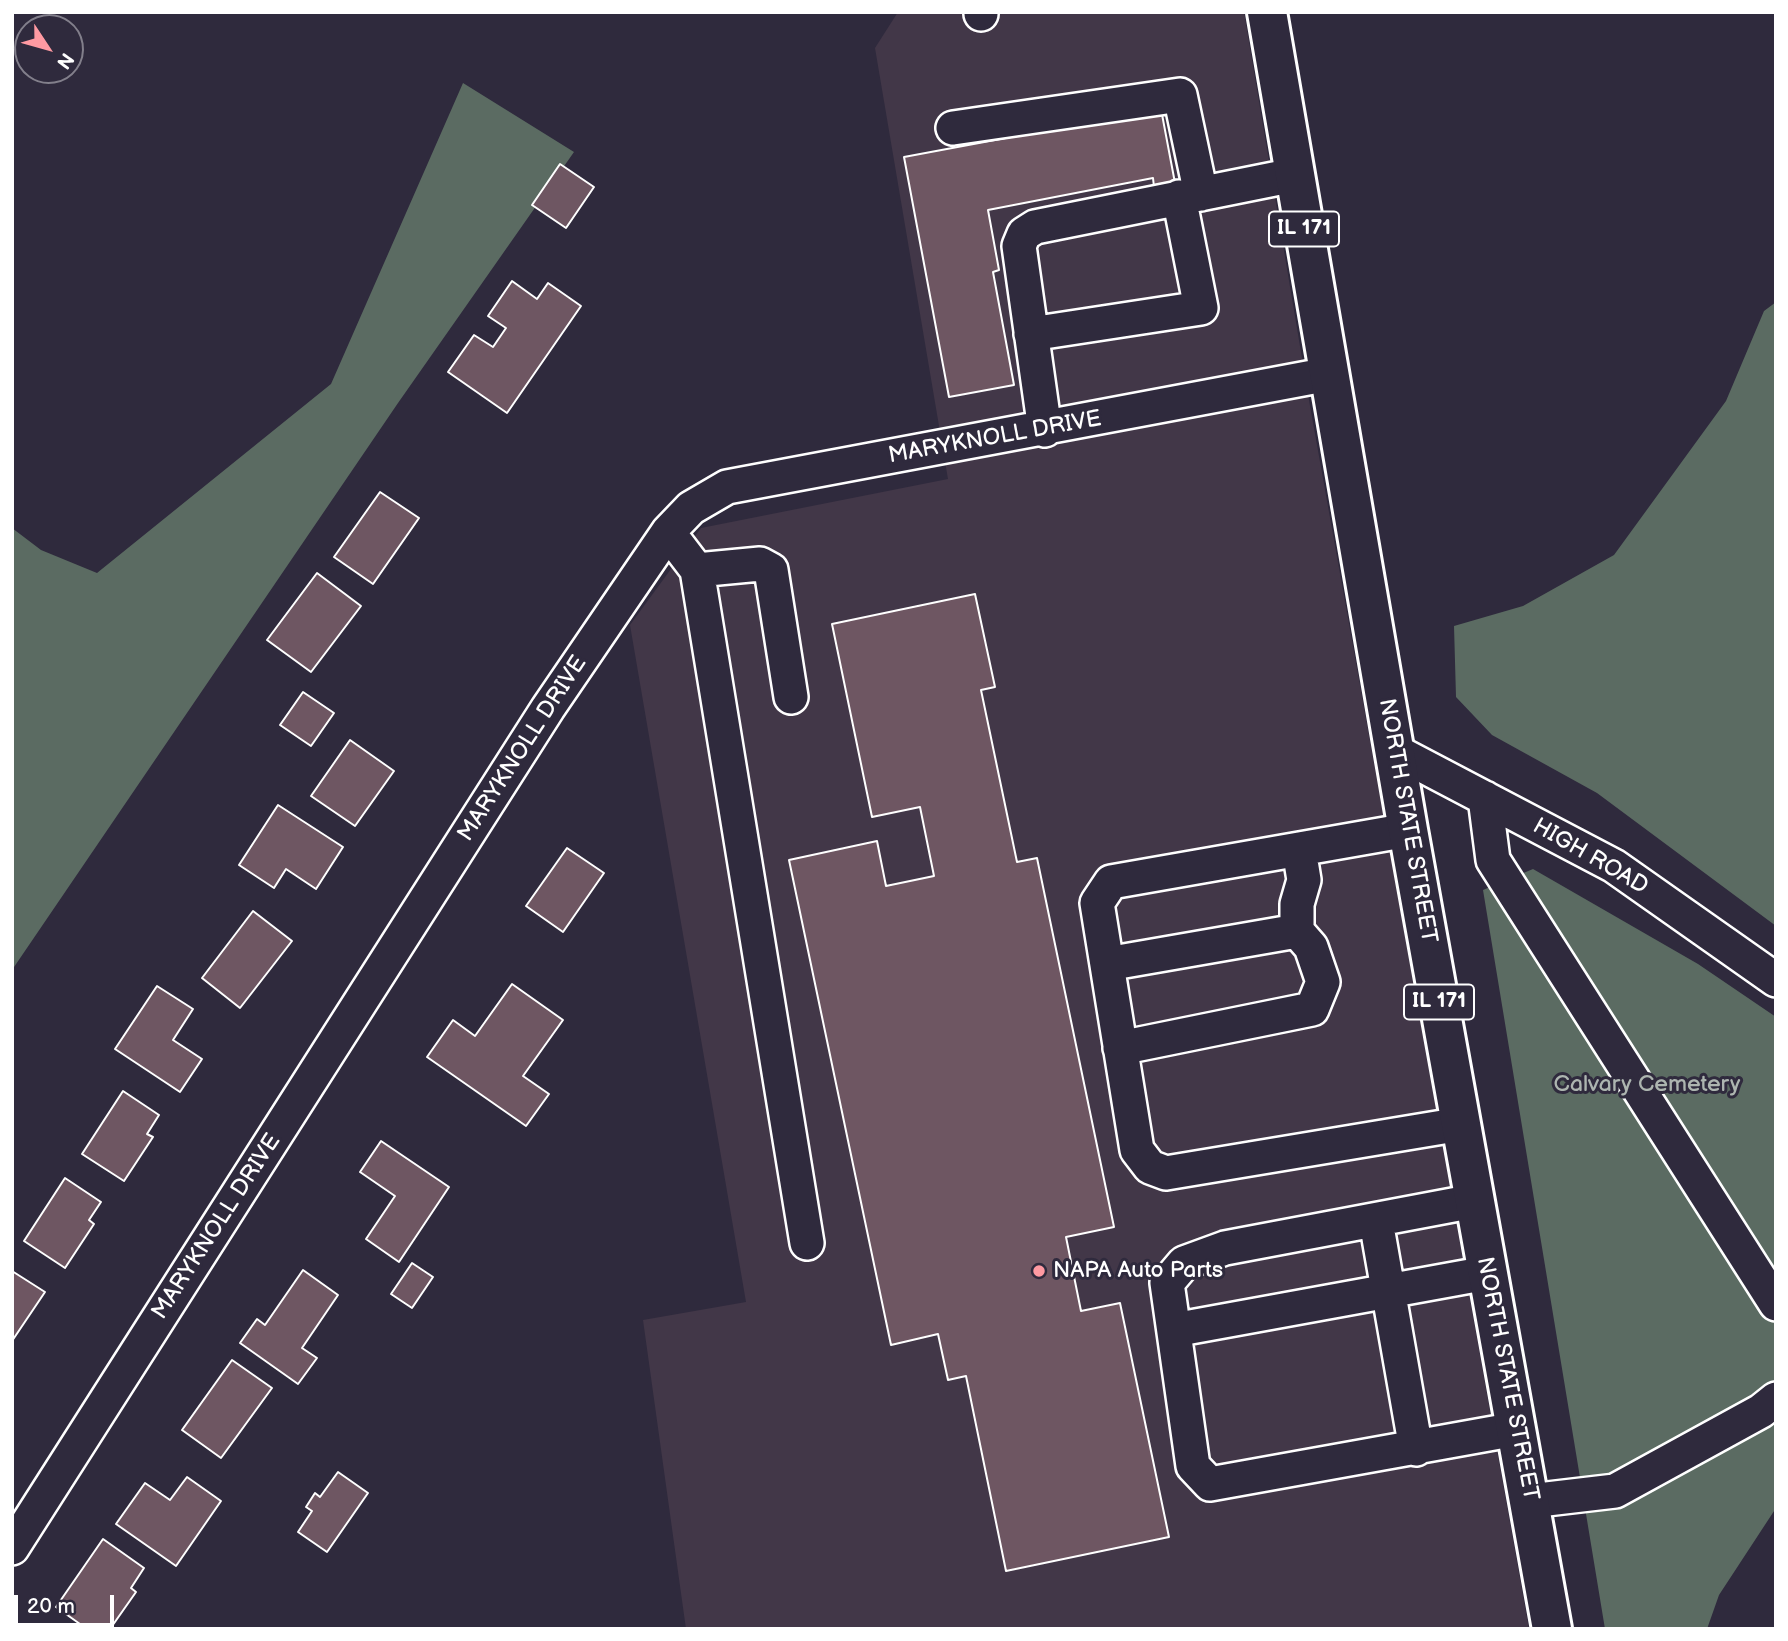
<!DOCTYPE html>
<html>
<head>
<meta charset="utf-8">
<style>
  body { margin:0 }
  #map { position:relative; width:1788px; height:1641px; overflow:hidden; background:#2f2a3d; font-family:"Balsamiq Sans",sans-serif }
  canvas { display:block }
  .frame { position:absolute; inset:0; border:14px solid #fff; pointer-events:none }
  .north { position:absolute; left:14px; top:14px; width:70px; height:70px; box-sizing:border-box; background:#2f2a3d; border:2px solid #827f8b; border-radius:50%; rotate:126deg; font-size:19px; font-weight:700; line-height:28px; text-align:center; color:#fff }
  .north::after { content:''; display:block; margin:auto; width:24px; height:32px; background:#ff9aa2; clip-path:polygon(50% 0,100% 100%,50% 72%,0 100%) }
  .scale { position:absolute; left:14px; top:1595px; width:100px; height:32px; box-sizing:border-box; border:4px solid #fff; border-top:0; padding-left:9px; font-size:21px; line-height:24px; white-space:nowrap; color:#fff; -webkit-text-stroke:5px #2f2a3d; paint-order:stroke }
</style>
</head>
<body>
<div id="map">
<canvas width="1788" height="1641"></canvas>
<div class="frame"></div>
<div class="north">N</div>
<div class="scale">20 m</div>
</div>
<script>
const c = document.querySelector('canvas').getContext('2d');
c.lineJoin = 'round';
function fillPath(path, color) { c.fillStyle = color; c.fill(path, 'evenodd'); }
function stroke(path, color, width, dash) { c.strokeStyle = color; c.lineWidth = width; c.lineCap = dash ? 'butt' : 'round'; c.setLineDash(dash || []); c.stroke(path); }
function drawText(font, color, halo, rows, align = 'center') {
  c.font = font + ' "Balsamiq Sans",sans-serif'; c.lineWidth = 6; c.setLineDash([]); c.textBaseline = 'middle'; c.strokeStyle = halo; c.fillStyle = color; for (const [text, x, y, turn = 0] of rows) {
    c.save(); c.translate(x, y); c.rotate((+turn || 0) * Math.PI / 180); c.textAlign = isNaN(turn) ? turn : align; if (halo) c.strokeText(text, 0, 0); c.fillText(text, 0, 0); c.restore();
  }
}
const built = new Path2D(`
  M 898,12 L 1244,12 L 1310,406 L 1529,1629 L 686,1629 L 643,1320 L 746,1302 L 630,625 L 701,528 L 948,479 L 875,48 Z`);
const green = new Path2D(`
  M 463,83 L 574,152 L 398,403 L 12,970 L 12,528 L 41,550 L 97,573 L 331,384 Z
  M 1776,302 L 1776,926 L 1597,793 L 1492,735 L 1456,697 L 1454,626 L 1523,606 L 1614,555 L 1726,401 L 1764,311 Z
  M 1533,869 L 1698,964 L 1776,1017 L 1776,1508 L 1719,1595 L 1707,1629 L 1605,1629 L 1483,890 Z`);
const building = new Path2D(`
  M 1161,109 L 1175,183 L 1154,187 L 1153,178 L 988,210 L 999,270 L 993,272 L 1014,385 L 949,397 L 904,157 Z
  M 560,164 L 594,187 L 566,228 L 532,205 Z
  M 512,281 L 537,299 L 548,283 L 581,306 L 507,413 L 448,372 L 474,335 L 493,347 L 506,328 L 488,316 Z
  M 380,492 L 419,518 L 373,584 L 334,557 Z
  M 317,573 L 361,606 L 311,672 L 267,640 Z
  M 975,594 L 995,687 L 981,690 L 1017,862 L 1037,858 L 1114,1227 L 1066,1237 L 1081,1311 L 1120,1303 L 1169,1537 L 1006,1571 L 966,1376 L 948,1380 L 938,1334 L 891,1345 L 789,860 L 877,841 L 886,886 L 934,876 L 920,807 L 872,817 L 832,624 Z
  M 303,692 L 334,713 L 311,746 L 280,725 Z
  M 350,740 L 394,771 L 355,826 L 311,796 Z
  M 278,805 L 343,847 L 316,889 L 286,869 L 274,888 L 239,865 Z
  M 567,848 L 604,873 L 563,932 L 526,906 Z
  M 253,911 L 292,941 L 240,1008 L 202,978 Z
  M 512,984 L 563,1020 L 523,1076 L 549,1094 L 526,1126 L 427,1057 L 453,1020 L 475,1036 Z
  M 157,986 L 193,1009 L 173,1040 L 202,1059 L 180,1092 L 115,1049 Z
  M 123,1091 L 159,1115 L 147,1134 L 153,1137 L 124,1181 L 82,1154 Z
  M 381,1141 L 449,1187 L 399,1262 L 366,1239 L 395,1196 L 360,1172 Z
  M 65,1178 L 101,1202 L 89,1220 L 94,1224 L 65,1268 L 24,1241 Z
  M 412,1263 L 433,1277 L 412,1308 L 391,1294 Z
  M 303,1270 L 338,1295 L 302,1348 L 317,1358 L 298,1384 L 240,1343 L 257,1319 L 265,1325 Z
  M 12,1271 L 45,1292 L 12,1341 Z
  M 232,1360 L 272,1388 L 221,1458 L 182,1430 Z
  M 338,1472 L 368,1493 L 327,1552 L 298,1532 L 312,1511 L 306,1507 L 315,1493 L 320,1497 Z
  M 187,1477 L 221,1501 L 176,1566 L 116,1524 L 145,1483 L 170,1500 Z
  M 103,1539 L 144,1568 L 131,1588 L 136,1592 L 110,1629 L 87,1629 L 56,1607 Z`);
const minor = new Path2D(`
  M 981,12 L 981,14
  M 953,128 L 1180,95 L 1201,194
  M 1031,334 L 1201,308 L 1179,197
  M 1045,430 L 1019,246 L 1024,234 L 1035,227 L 1294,175
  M 668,532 L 697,570 L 807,1243
  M 697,570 L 760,564 L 771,570 L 791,697
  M 1395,751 L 1614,866 L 1776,980
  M 1485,798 L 1493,860 L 1776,1304
  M 1408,830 L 1111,882 L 1097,903 L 1137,1150 L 1150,1167 L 1166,1173 L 1461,1124
  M 1297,931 L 1297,904 L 1304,880 L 1299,849
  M 1107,964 L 1297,931 L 1311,947 L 1323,982 L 1312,1009 L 1120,1048
  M 1474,1201 L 1225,1248 L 1184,1263 L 1167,1283 L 1193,1466 L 1210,1484 L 1516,1429
  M 1376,1221 L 1416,1449
  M 1174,1330 L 1487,1273
  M 1530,1501 L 1615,1491 L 1761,1411 L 1776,1399
  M 12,1548 L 548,708 L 668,532 L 691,508 L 727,487 L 1329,374`);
const major = new Path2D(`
  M 1267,12 L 1408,830 L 1552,1629`);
const markers = [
  [1039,1271,7,"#ff9aa2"]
];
const shields = [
  [1304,229,70],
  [1439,1002,70]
];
const shieldNames = [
  ["IL 171",1304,229],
  ["IL 171",1439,1002]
];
const streetNames = [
  ["MARYKNOLL DRIVE",995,438,-10],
  ["MARYKNOLL DRIVE",523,749,-57],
  ["NORTH STATE STREET",1407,821,80],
  ["HIGH ROAD",1590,857,30],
  ["MARYKNOLL DRIVE",217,1227,-57],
  ["NORTH STATE STREET",1507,1379,79]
];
const parkNames = [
  ["Calvary Cemetery",1647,1085]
];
const poiNames = [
  ["NAPA Auto Parts",1053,1271]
];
fillPath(built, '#423748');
fillPath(green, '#5b6b62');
fillPath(building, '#6e5662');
stroke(building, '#fff', 2);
stroke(minor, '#fff', 38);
stroke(major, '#fff', 44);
stroke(minor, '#2f2a3d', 33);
stroke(major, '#2f2a3d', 38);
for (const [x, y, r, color] of markers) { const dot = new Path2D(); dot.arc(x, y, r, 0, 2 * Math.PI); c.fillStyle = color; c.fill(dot); stroke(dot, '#2f2a3d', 2.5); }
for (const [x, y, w] of shields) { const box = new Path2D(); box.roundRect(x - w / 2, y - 17.5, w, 35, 5); c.fillStyle = '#2f2a3d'; c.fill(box); stroke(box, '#fff', 2); }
drawText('bold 21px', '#fff', null, shieldNames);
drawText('23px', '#fff', '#2f2a3d', streetNames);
drawText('23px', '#adb5b0', '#2f2a3d', parkNames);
drawText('23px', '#fff', '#2f2a3d', poiNames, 'left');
</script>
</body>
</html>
